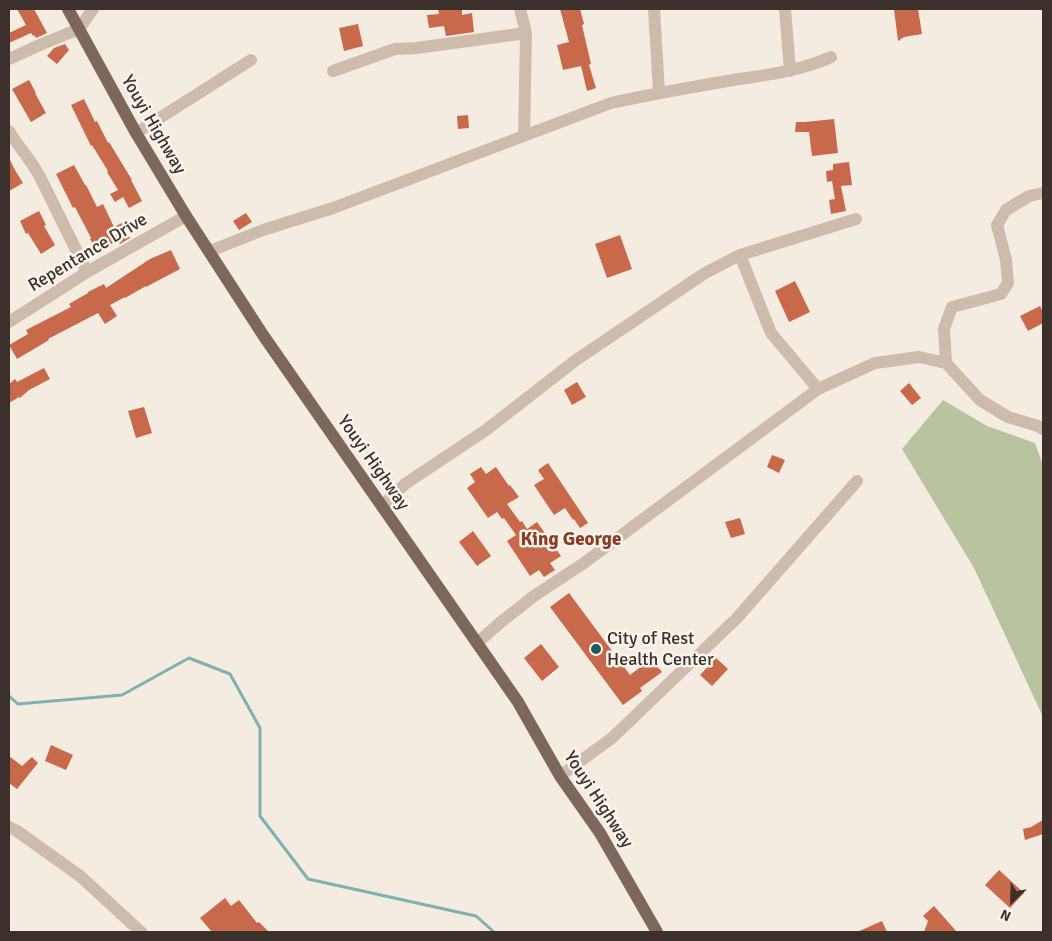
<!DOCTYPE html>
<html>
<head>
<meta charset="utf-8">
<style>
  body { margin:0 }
  #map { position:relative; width:1052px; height:941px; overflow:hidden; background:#f4ebe1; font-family:Signika,sans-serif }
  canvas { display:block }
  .frame { position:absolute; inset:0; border:10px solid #3b302b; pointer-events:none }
  .north { position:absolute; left:987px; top:876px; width:50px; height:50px; -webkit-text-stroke:4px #fbf5ee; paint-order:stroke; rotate:204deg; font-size:14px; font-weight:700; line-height:20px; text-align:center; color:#3b302b }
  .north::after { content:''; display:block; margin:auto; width:18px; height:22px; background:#3b302b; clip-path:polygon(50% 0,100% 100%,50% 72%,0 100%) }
</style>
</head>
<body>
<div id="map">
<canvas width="1052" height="941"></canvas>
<div class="frame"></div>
<div class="north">N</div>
</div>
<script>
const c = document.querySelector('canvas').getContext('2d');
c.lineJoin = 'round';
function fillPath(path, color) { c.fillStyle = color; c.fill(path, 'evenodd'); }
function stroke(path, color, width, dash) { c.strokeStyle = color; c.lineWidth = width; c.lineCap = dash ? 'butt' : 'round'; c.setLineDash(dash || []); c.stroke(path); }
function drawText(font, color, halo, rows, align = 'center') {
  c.font = font + ' Signika,sans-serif'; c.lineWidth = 5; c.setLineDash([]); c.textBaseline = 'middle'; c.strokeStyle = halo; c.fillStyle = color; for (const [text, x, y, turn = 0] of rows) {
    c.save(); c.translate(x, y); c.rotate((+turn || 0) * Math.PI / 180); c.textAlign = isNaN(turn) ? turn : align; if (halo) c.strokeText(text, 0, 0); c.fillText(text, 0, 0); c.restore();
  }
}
const green = new Path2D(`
  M 943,400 L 987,426 L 1035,443 L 1043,465 L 1043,717 L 974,568 L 902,449 Z`);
const stream = new Path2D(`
  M 9,696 L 18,704 L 122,695 L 189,658 L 230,674 L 260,728 L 260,816 L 308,879 L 476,916 L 494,932`);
const building = new Path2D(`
  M 17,9 L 34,9 L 47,33 L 36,38 L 34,35 L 33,36 L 31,33 L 9,43 L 9,33 L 26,25 Z
  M 438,9 L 462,9 L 462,15 L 472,13 L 474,32 L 446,36 L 444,26 L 429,28 L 427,15 L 439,14 Z
  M 560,9 L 580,9 L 584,24 L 582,25 L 591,64 L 589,65 L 596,88 L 587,91 L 581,66 L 563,70 L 557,45 L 569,42 Z
  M 894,9 L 918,9 L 922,34 L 904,37 L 898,41 Z
  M 358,24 L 363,46 L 344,51 L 339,28 Z
  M 65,44 L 69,50 L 57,64 L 47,56 L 54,48 Z
  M 29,80 L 36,93 L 35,93 L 46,113 L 31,122 L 12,89 Z
  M 84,99 L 95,122 L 97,121 L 108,143 L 109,142 L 132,180 L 131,180 L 142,201 L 129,208 L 123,197 L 115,202 L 110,194 L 118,190 L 107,172 L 108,171 L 92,145 L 91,146 L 71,105 Z
  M 468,115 L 469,128 L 458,129 L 457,116 Z
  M 834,119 L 838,153 L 812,156 L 809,132 L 795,132 L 796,122 L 805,122 Z
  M 9,158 L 15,170 L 23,183 L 9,191 Z
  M 849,162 L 852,185 L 841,186 L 846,211 L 831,214 L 829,200 L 835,199 L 832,181 L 827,182 L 826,171 L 833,170 L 833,164 Z
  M 74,165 L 85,185 L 86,185 L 97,207 L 103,204 L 114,227 L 122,223 L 130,238 L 120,244 L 118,240 L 98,252 L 90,239 L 91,238 L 75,207 L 73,208 L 56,174 Z
  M 39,211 L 46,225 L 44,226 L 55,245 L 41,254 L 28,233 L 26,234 L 20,221 Z
  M 246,213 L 252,222 L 239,230 L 233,221 Z
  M 620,235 L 632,269 L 607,278 L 595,244 Z
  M 171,250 L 180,269 L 146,287 L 146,286 L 125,298 L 125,297 L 110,305 L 117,316 L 105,324 L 98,313 L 48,339 L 49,340 L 17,359 L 9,345 L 28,334 L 26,330 L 71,307 L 69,304 L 88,293 L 88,292 L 104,284 L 106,288 L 150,259 Z
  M 795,281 L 810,312 L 789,322 L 775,291 Z
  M 1040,306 L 1043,312 L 1043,323 L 1028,331 L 1020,316 Z
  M 44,368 L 50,379 L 29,390 L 20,398 L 19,397 L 9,403 L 9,384 L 15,379 L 17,382 Z
  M 577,382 L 586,397 L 572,405 L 564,390 Z
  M 909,383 L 921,398 L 912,405 L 900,391 Z
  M 144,407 L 152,433 L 136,438 L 128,411 Z
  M 772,455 L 785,460 L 779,473 L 767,467 Z
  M 548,463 L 588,523 L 580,528 L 574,519 L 573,520 L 565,508 L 554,515 L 534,485 L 544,479 L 538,470 Z
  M 481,467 L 486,474 L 496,467 L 509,486 L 510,485 L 519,497 L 507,504 L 520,522 L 522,521 L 527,529 L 537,522 L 561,556 L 550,563 L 555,570 L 544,577 L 539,570 L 530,576 L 507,541 L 516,535 L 504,518 L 502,519 L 497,512 L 488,518 L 467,488 L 475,482 L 470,474 Z
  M 740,518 L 745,534 L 731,538 L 725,522 Z
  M 473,531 L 491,556 L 477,566 L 459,542 Z
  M 569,593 L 630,675 L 651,659 L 662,672 L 640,688 L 642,691 L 623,705 L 550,607 Z
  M 541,644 L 559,667 L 542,681 L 524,658 Z
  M 716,658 L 728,669 L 712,686 L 700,675 Z
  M 51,745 L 73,755 L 66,770 L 45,761 Z
  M 9,756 L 22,766 L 32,757 L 38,763 L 17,789 L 9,783 Z
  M 1043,820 L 1043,834 L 1025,840 L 1023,829 L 1031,827 Z
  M 999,870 L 1024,893 L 1010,908 L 985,885 Z
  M 225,898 L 231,906 L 239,900 L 257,923 L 259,922 L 269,932 L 212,932 L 200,918 Z
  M 934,906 L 957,932 L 924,932 L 928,921 L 923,916 Z
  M 882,921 L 887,932 L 857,932 Z`);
const minor = new Path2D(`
  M 520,9 L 526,33 L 524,136
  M 654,9 L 659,92
  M 785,9 L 790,71
  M 9,59 L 42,44 L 79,29 L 93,9
  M 333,71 L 395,49 L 417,48 L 526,33
  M 9,131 C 18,146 30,159 39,175 L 87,272
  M 136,133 L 251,60
  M 210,251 L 263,230 L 333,208 L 611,103 C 652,94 692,87 733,80 C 766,75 800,71 831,57
  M 740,255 L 771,333 L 818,389
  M 9,322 L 87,272 L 186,216
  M 946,363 L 944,329 L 952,307 L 1001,294 L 1008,283 L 1006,260 L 997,225 L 1006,210 L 1029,196 L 1043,193
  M 382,506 L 405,484 L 486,430 L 576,360 L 705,273 L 740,255 L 856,219
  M 477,643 L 501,622 L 534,596 L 584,563 L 818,389 L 875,363 L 919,357 L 946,363 L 980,400 L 1008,417 L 1038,426 L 1043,429
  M 560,776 L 612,738 L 737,618 L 857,481
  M 9,827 L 17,831 L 80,876 L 141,932`);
const major = new Path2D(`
  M 68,9 L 136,133 L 186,216 L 263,335 L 518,702 L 560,776 L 600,833 L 657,932`);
const markers = [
  [596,649,6,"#1f5a5e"]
];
const streetNames = [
  ["Youyi Highway",153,125,60],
  ["Repentance Drive",88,253,-31],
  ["Youyi Highway",373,463,55],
  ["Youyi Highway",598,800,57]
];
const poiNames = [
  ["City of Rest",607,639],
  ["Health Center",607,660]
];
const neighbourhoodNames = [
  ["King George",571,540]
];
fillPath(green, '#b8c4a0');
stroke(stream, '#7fb0b2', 3);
fillPath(building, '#c8694b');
stroke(minor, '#cdbbac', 12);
stroke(major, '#7d675c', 12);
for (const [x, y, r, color] of markers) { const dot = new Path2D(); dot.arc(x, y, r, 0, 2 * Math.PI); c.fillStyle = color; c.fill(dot); stroke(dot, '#fbf5ee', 2); }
drawText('18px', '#3b302b', '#fbf5ee', streetNames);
drawText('18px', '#3b302b', '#fbf5ee', poiNames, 'left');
drawText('bold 19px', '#8c3b22', '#fbf5ee', neighbourhoodNames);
</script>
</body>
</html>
